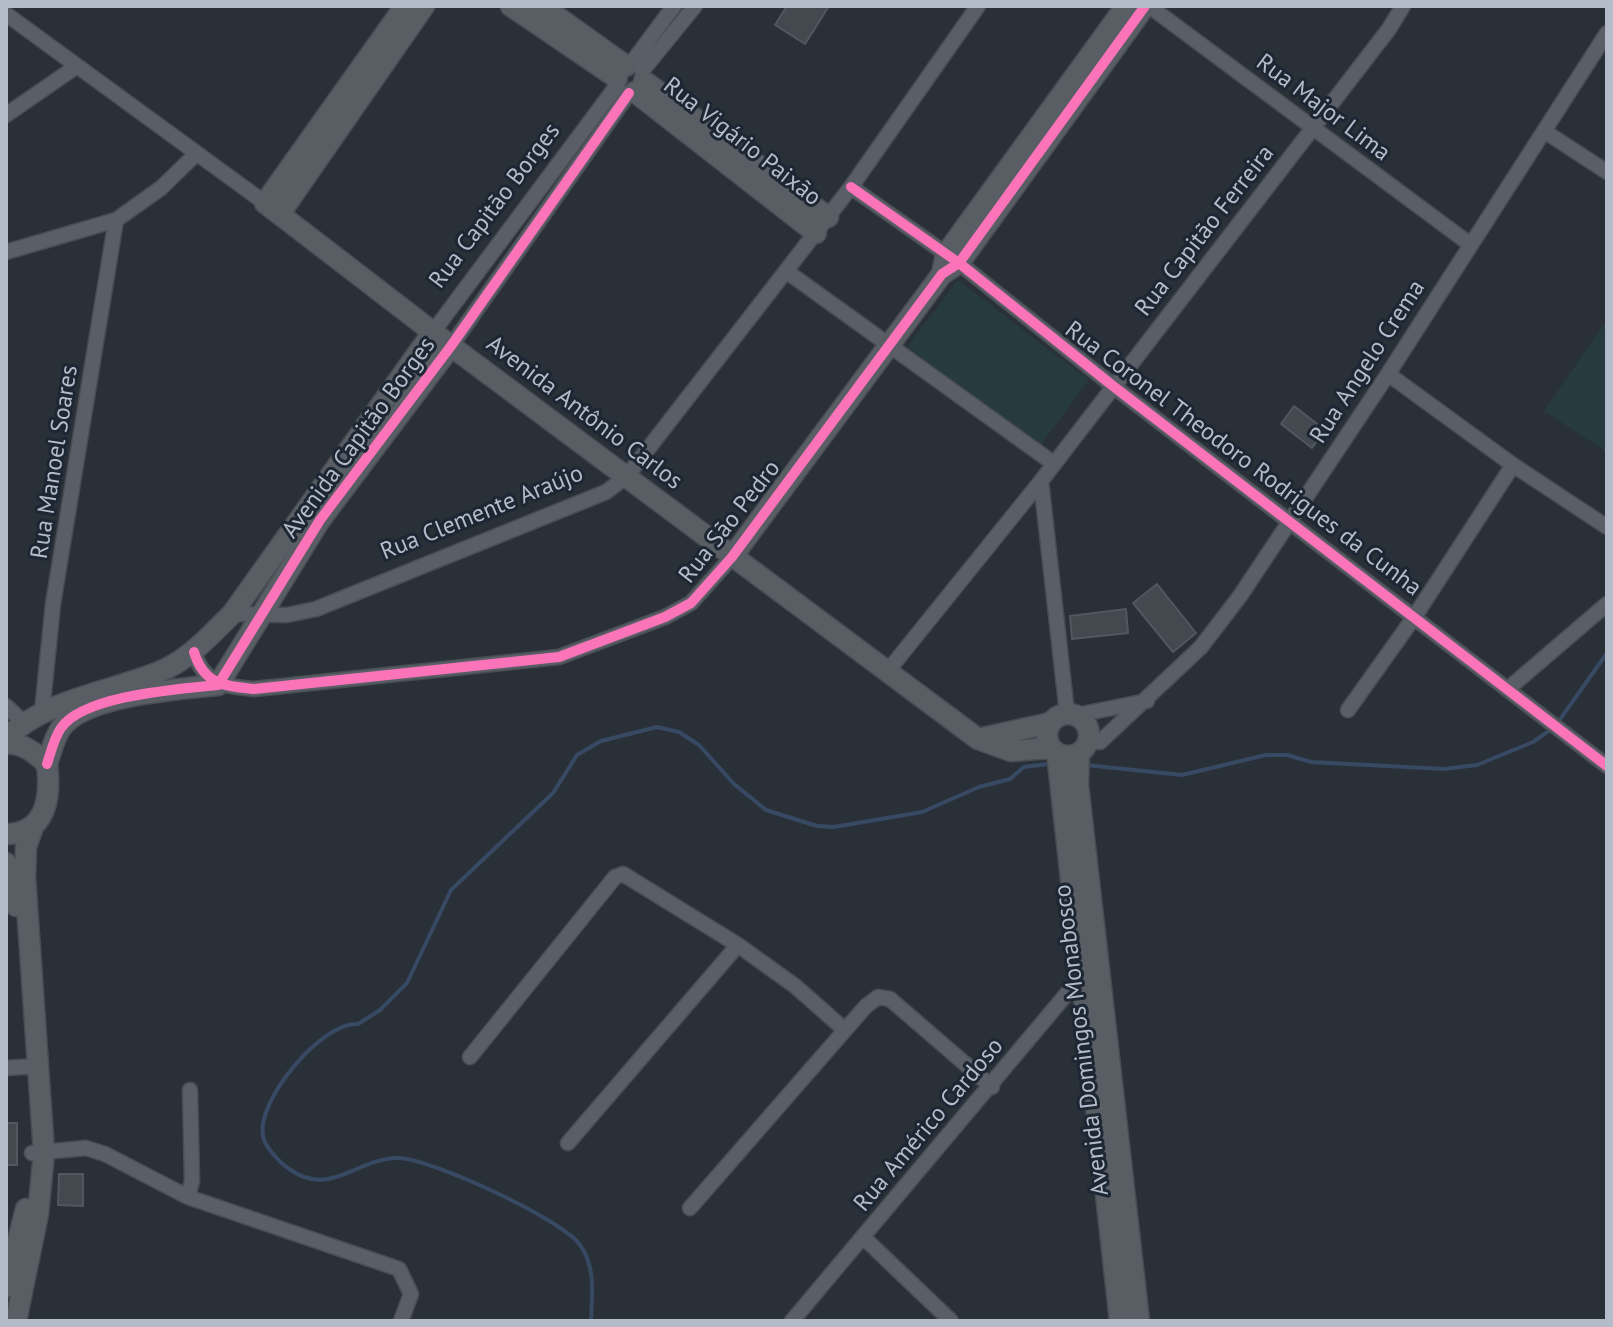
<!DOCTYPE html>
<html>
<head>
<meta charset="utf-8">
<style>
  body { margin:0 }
  #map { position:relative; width:1613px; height:1327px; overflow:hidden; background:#2a3038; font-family:"PT Sans",sans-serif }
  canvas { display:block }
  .frame { position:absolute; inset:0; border:8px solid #b4bcc9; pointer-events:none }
</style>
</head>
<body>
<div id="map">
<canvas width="1613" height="1327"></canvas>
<div class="frame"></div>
</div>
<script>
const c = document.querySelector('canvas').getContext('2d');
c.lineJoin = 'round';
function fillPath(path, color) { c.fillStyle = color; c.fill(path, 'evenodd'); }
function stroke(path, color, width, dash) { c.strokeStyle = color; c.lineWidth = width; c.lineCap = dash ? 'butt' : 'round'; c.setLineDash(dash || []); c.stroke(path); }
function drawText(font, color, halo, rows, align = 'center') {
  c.font = font + ' "PT Sans",sans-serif'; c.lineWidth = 6; c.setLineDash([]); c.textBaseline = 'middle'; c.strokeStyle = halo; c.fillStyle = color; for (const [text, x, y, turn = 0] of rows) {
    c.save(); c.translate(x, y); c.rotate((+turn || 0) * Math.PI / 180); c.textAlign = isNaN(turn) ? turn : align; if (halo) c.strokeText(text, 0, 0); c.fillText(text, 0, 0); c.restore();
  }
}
const green = new Path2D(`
  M 958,280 L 1089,380 L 1039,447 L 907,347 Z
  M 1607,319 L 1607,452 L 1544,411 Z`);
const stream = new Path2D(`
  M 1561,718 L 1607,653
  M 1086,765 L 1182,775 L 1266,755 L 1287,755 L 1311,762 L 1444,769 L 1477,765 L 1533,742 L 1553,728
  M 591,1321 C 592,1295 596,1267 580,1245 C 564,1220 428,1157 397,1158 C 355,1159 331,1198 289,1169 C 279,1162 265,1147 263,1136 C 256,1100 323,1021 358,1024 L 380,1010 L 407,983 L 451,890 L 553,793 L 577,755 L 601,741 L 657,727 L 679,732 L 699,745 L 734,784 L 766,810 L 817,826 L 834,827 L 922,812 L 979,787 L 1010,779 L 1024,767 L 1048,764`);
const building = new Path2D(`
  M 787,6 L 829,6 L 805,44 L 775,25 Z
  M 1294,406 L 1325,430 L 1312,448 L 1281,424 Z
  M 1157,584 L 1196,633 L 1173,652 L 1133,603 Z
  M 1126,609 L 1128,633 L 1072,639 L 1070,616 Z
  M 6,1123 L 17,1123 L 17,1165 L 6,1165 Z
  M 59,1174 L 83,1174 L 83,1206 L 58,1205 Z`);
const street = new Path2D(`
  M 1149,6 L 1471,245
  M 6,14 L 265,203
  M 630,65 L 674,6
  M 642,71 L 695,6
  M 6,115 L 77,66
  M 1544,131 L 1607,172
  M 851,187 L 959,263 L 1113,386 L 1607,766
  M 6,252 L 116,220 L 161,188 L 195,155
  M 786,271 L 1053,463
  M 433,332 L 618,84
  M 451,346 L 629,93
  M 1388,374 L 1513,465 L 1607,527
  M 1041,481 L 1067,713
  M 232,614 L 287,615 L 316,609 L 606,492 L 627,476 L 851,187 L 978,6
  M 194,652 C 204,685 225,686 254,689 L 559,657 L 665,617 L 691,603 L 732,557
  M 887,672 L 1041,481 L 1389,29 L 1403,6
  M 1509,688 L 1607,604
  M 6,706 L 23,722
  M 1348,710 L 1415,616 L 1513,465
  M 42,712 L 53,604 L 116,220
  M 1077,715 L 1147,701
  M 1088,741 L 1100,742 L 1201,647 L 1240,596 L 1388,374 L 1607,33
  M 470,1057 L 615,877 L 623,874 L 738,945 L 795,986 L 845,1030
  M 6,1068 L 39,1066
  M 568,1143 L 738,945
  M 32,1153 L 86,1148 L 105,1154 L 188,1197 L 399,1269 L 411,1294 L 401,1321
  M 188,1197 L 192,1181 L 190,1090
  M 690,1208 L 866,1006 L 878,997 L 890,999 L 992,1087
  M 863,1237 L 951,1321
  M 792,1321 L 1085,972`);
const secondary = new Path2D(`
  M 405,6 L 265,203 L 451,346 L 978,739 L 1011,751 L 1051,748
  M 511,6 L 617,78
  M 542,6 L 626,66
  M 644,81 L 828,217
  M 635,92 L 816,233
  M 281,212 L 424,6
  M 942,274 L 946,254 L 1126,6
  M 732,557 L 942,274 L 959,263 L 1145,6
  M1047 735a21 21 0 1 1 42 0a21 21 0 1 1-42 0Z
  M 6,738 C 47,699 107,693 159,672 C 189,660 209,636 232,614 L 433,332
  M 978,739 L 1050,723
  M 6,744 C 22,742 35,753 47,764 C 51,796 47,834 6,834
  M 1057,753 L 1120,1321
  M 1079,753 L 1078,785 L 1139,1321
  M 47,764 C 51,752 54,738 61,728 C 84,695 180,689 218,685 L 320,520 L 451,346
  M 6,863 L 16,906
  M 6,1287 L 26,1209
  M 16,1321 L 38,1214 L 44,1153 L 25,877 L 26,847 L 33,827`);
const cycleway = new Path2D(`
  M 851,187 L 959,263 L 1113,386 L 1607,766
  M 194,652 C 204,685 225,686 254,689 L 559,657 L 665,617 L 691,603 L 732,557 L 942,274 L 959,263 L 1145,6
  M 47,764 C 51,752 54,738 61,728 C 84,695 180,689 218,685 L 320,520 L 451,346 L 629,93`);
const streetNames = [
  ["Rua Major Lima",1323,108,37],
  ["Rua Vigário Paixão",742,142,38],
  ["Rua Capitão Borges",495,206,-53],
  ["Rua Capitão Ferreira",1205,231,-52],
  ["Rua Angelo Crema",1368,362,-57],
  ["Avenida Antônio Carlos",584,413,37],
  ["Avenida Capitão Borges",359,438,-54],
  ["Rua Coronel Theodoro Rodrigues da Cunha",1243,459,37],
  ["Rua Manoel Soares",55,462,-81],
  ["Rua Clemente Araújo",482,513,-22],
  ["Rua São Pedro",730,522,-52],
  ["Avenida Domingos Monabosco",1082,1040,-97],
  ["Rua Américo Cardoso",929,1125,-50]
];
fillPath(green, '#273a3e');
stroke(stream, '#384963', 4);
fillPath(building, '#444950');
stroke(building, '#52575f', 2);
stroke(street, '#484c53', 17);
stroke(secondary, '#484c53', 23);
stroke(street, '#5a5e66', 14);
stroke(secondary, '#595d64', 20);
stroke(cycleway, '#fb73b8', 10);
drawText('24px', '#b4bcc9', '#1d2633', streetNames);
</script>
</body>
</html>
